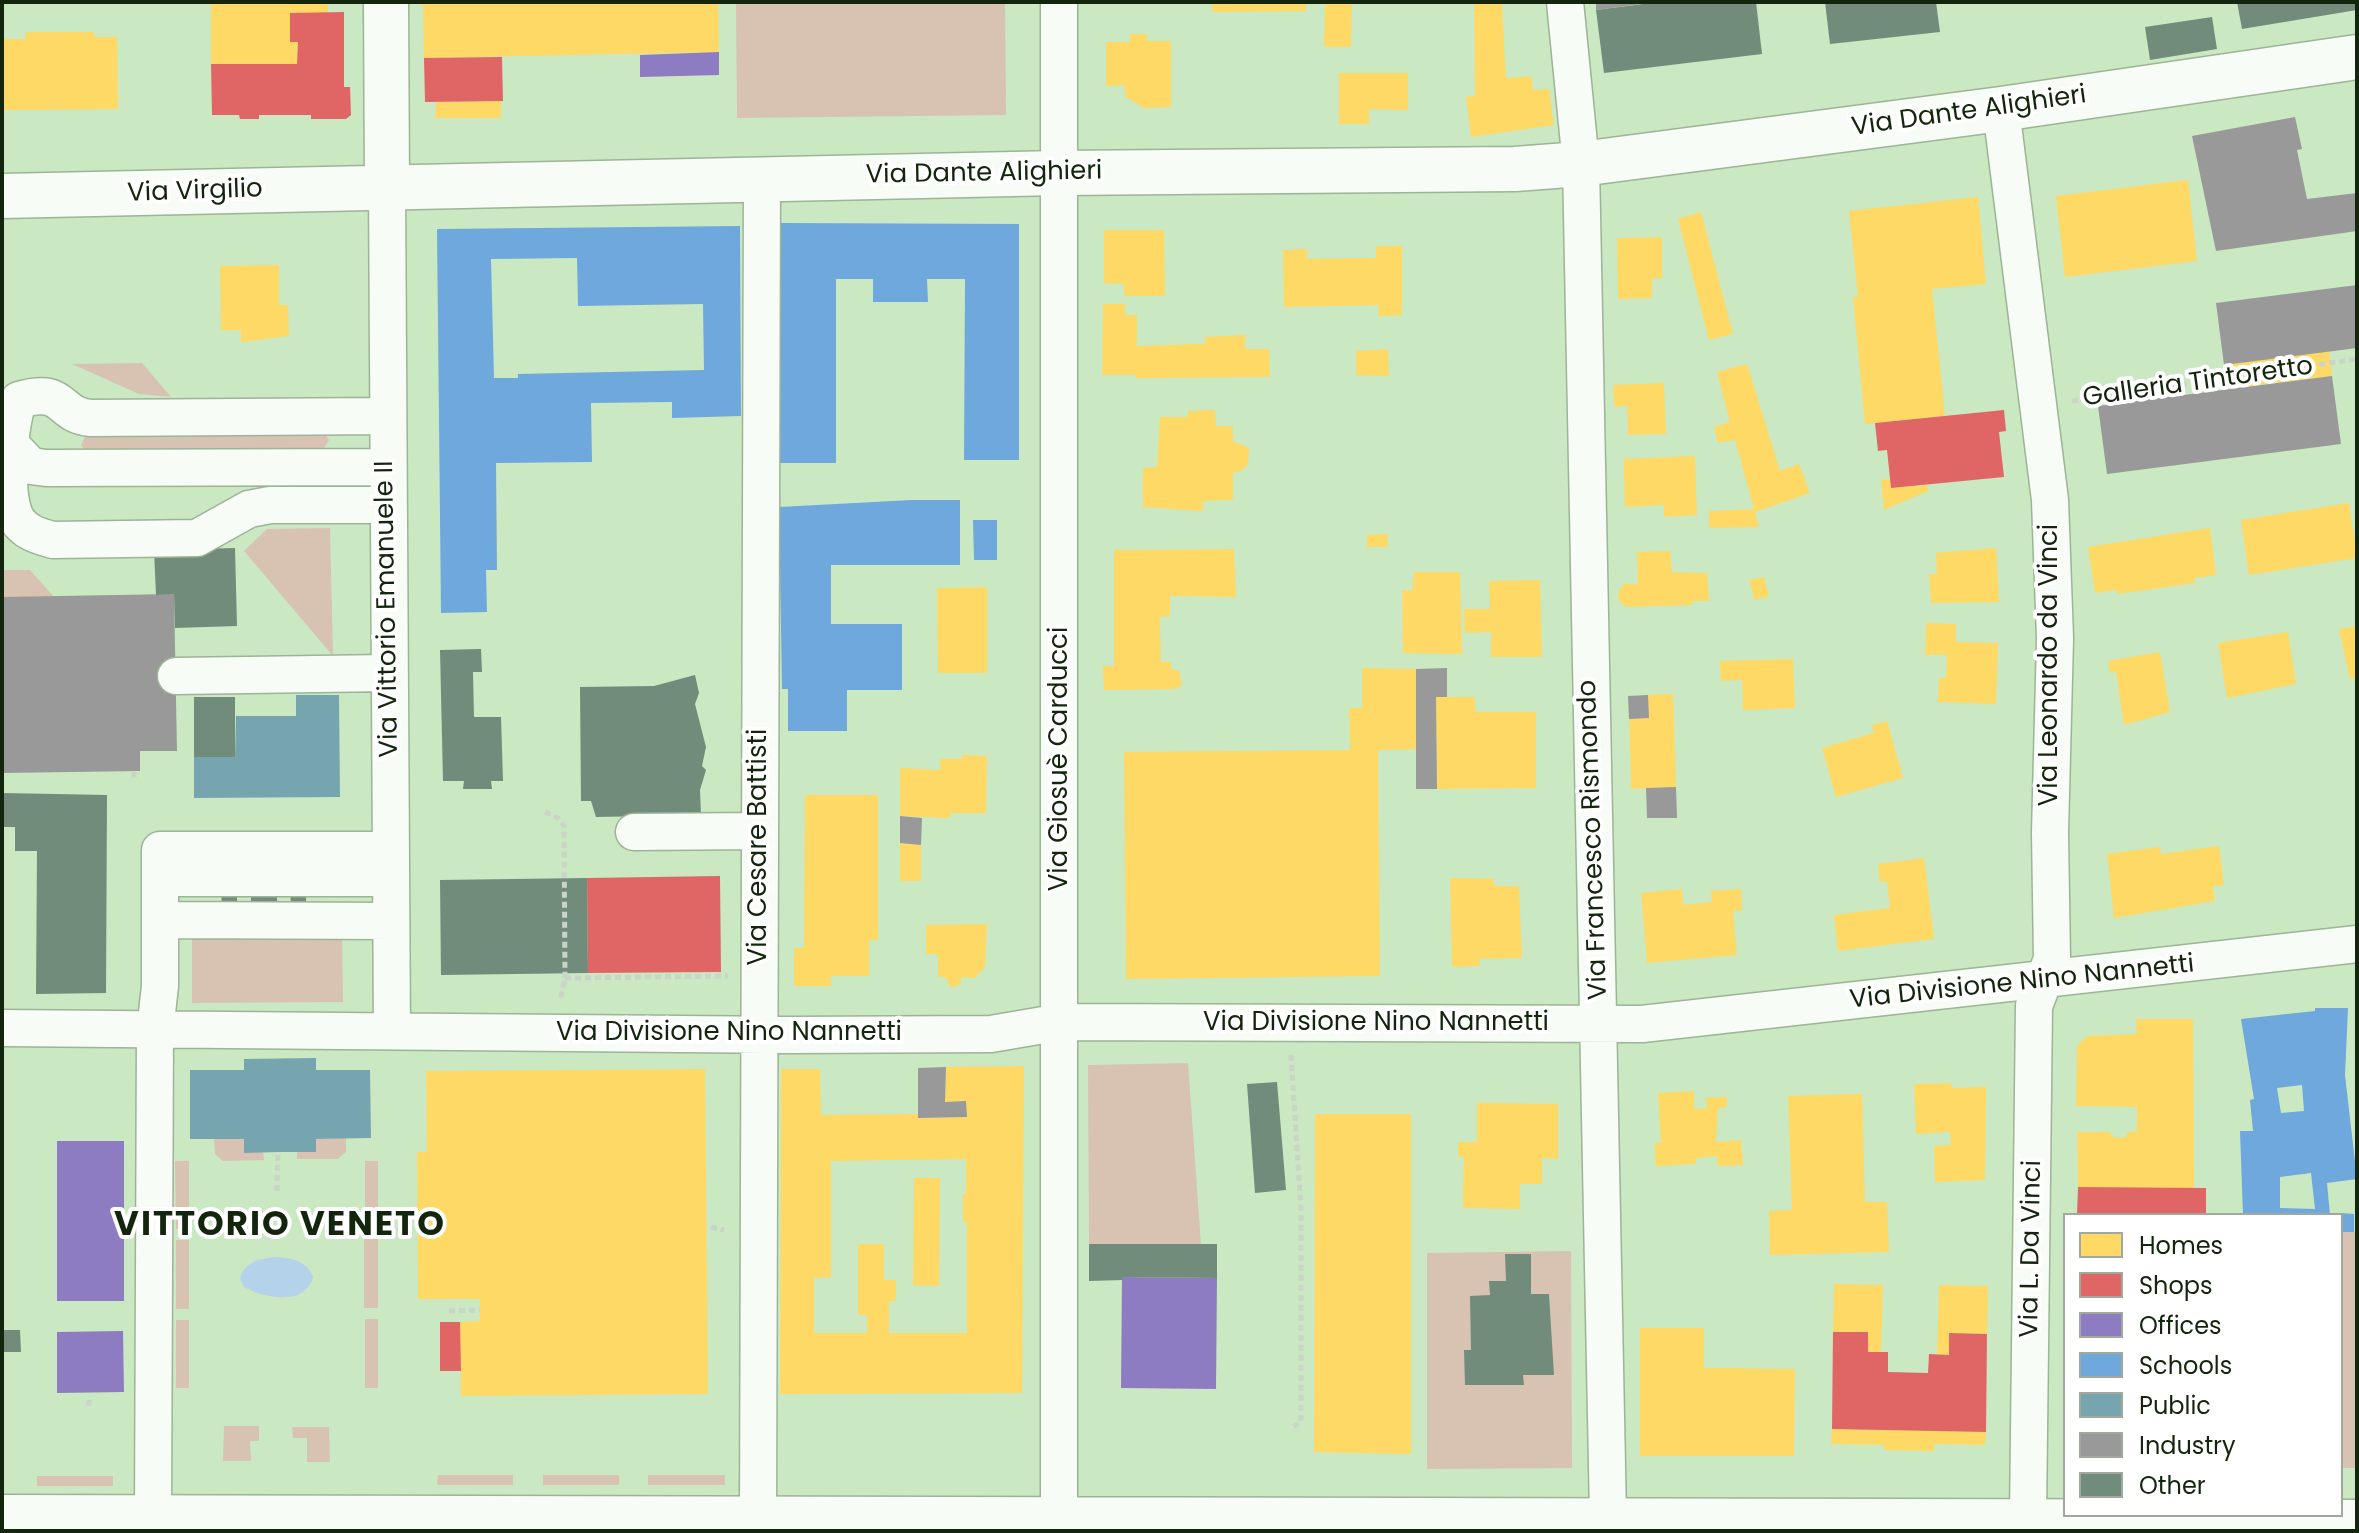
<!DOCTYPE html>
<html>
<head>
<meta charset="utf-8">
<style>
  body { margin:0 }
  #map { position:relative; width:2359px; height:1533px; overflow:hidden; background:#cae8c2; font-family:Poppins,sans-serif }
  canvas { display:block }
  .frame { position:absolute; inset:0; border:4px solid #13260d; pointer-events:none }
  .legend { position:absolute; left:2063px; top:1213px; width:280px; height:304px; box-sizing:border-box; background:#fff; border:2px solid #a1a89e; margin:0; padding:10px 14px; list-style:none; font-size:24px; color:#13260d }
  .legend li { display:flex; align-items:center; gap:16px; height:40px }
  .legend b { width:40px; border:2px solid #a1a89e }
</style>
</head>
<body>
<div id="map">
<canvas width="2359" height="1533"></canvas>
<div class="frame"></div>
<ul class="legend">
<li><b style="height:22px;background:#ffd966"></b>Homes</li>
<li><b style="height:22px;background:#e06666"></b>Shops</li>
<li><b style="height:22px;background:#8e7cc3"></b>Offices</li>
<li><b style="height:22px;background:#6fa8dc"></b>Schools</li>
<li><b style="height:22px;background:#76a5af"></b>Public</li>
<li><b style="height:22px;background:#999"></b>Industry</li>
<li><b style="height:22px;background:#718c7b"></b>Other</li>
</ul>
</div>
<script>
const c = document.querySelector('canvas').getContext('2d');
c.lineJoin = 'round';
function fillPath(path, color) { c.fillStyle = color; c.fill(path, 'evenodd'); }
function stroke(path, color, width, dash) { c.strokeStyle = color; c.lineWidth = width; c.lineCap = dash ? 'butt' : 'round'; c.setLineDash(dash || []); c.stroke(path); }
function drawText(font, color, halo, rows, align = 'center') {
  c.font = font + ' Poppins,sans-serif'; c.lineWidth = 8; c.setLineDash([]); c.textBaseline = 'middle'; c.strokeStyle = halo; c.fillStyle = color; for (const [text, x, y, turn = 0] of rows) {
    c.save(); c.translate(x, y); c.rotate((+turn || 0) * Math.PI / 180); c.textAlign = isNaN(turn) ? turn : align; if (halo) c.strokeText(text, 0, 0); c.fillText(text, 0, 0); c.restore();
  }
}
const green = new Path2D(`
  M 736,2 L 1005,2 L 1006,115 L 737,118 Z
  M 142,363 L 171,397 L 139,394 L 72,364 Z
  M 324,433 L 329,440 L 324,448 L 86,452 L 81,445 L 85,437 Z
  M 330,528 L 333,656 L 244,551 L 267,529 Z
  M 2,570 L 30,570 L 54,597 L 3,597 Z
  M 342,931 L 343,1002 L 192,1003 L 192,932 Z
  M 1188,1063 L 1201,1244 L 1089,1244 L 1088,1065 Z
  M 346,1138 L 346,1152 L 338,1159 L 297,1159 L 297,1152 L 316,1152 L 316,1139 Z
  M 214,1139 L 244,1139 L 244,1152 L 263,1152 L 264,1160 L 223,1161 L 215,1154 Z
  M 175,1161 L 189,1161 L 189,1229 L 176,1229 Z
  M 365,1161 L 378,1161 L 378,1230 L 365,1230 Z
  M 2341,1232 L 2357,1232 L 2357,1468 L 2341,1468 Z
  M 364,1239 L 378,1239 L 378,1308 L 364,1308 Z
  M 176,1240 L 189,1240 L 189,1309 L 176,1309 Z
  M 1571,1251 L 1572,1468 L 1427,1469 L 1427,1253 Z
  M 365,1319 L 378,1319 L 378,1388 L 365,1388 Z
  M 176,1320 L 189,1320 L 189,1388 L 176,1388 Z
  M 224,1426 L 259,1426 L 259,1441 L 250,1441 L 251,1461 L 223,1461 Z
  M 292,1427 L 329,1427 L 330,1462 L 307,1462 L 307,1438 L 293,1438 Z
  M 438,1475 L 513,1475 L 513,1485 L 437,1485 Z
  M 543,1475 L 619,1475 L 619,1485 L 543,1485 Z
  M 648,1475 L 725,1475 L 725,1485 L 648,1485 Z
  M 37,1476 L 113,1476 L 113,1486 L 37,1486 Z`);
const water = new Path2D(`
  M 275,1257 C 291,1258 307,1260 313,1277 C 305,1307 264,1298 244,1287 L 240,1279 C 244,1262 259,1259 275,1257 Z`);
const homes = new Path2D(`
  M 211,2 L 328,2 L 328,13 L 290,13 L 290,42 L 298,42 L 297,64 L 211,64 Z
  M 423,2 L 718,2 L 719,52 L 424,58 Z
  M 1212,2 L 1306,2 L 1306,11 L 1212,12 Z
  M 1325,2 L 1352,2 L 1351,47 L 1324,47 Z
  M 1474,2 L 1502,2 L 1506,78 L 1531,76 L 1533,90 L 1549,89 L 1554,125 L 1471,137 L 1466,97 L 1475,96 Z
  M 26,32 L 94,32 L 94,37 L 117,37 L 118,109 L 2,110 L 2,39 L 26,39 Z
  M 1130,34 L 1147,34 L 1147,41 L 1171,41 L 1171,107 L 1144,108 L 1126,97 L 1124,85 L 1106,86 L 1106,42 L 1130,42 Z
  M 1339,73 L 1408,73 L 1408,110 L 1369,109 L 1369,124 L 1339,124 Z
  M 501,101 L 501,118 L 435,118 L 436,102 Z
  M 2188,180 L 2197,261 L 2065,277 L 2056,196 Z
  M 1978,197 L 1986,284 L 1932,289 L 1945,416 L 1865,424 L 1853,297 L 1858,297 L 1849,211 Z
  M 1701,212 L 1733,334 L 1709,340 L 1678,219 Z
  M 1104,230 L 1164,230 L 1165,296 L 1124,296 L 1124,284 L 1104,283 Z
  M 1662,237 L 1662,278 L 1652,279 L 1652,298 L 1618,299 L 1617,238 Z
  M 1376,246 L 1402,246 L 1402,315 L 1378,316 L 1379,305 L 1284,307 L 1283,250 L 1307,249 L 1307,259 L 1376,258 Z
  M 279,265 L 279,305 L 288,305 L 289,336 L 241,342 L 241,330 L 221,330 L 220,266 Z
  M 1103,304 L 1125,304 L 1125,315 L 1137,315 L 1137,346 L 1205,344 L 1205,337 L 1245,335 L 1245,349 L 1269,349 L 1270,377 L 1136,378 L 1136,375 L 1102,375 Z
  M 1388,349 L 1389,376 L 1356,375 L 1356,351 Z
  M 2329,351 L 2332,376 L 2227,389 L 2224,365 Z
  M 1747,364 L 1780,471 L 1799,464 L 1810,493 L 1755,512 L 1759,527 L 1709,528 L 1709,511 L 1754,509 L 1735,440 L 1718,443 L 1714,427 L 1730,422 L 1717,372 Z
  M 1664,383 L 1666,434 L 1628,435 L 1627,406 L 1614,407 L 1613,385 Z
  M 1215,410 L 1216,426 L 1233,426 L 1233,441 L 1249,448 L 1248,465 L 1239,472 L 1233,472 L 1233,500 L 1203,501 L 1203,511 L 1143,507 L 1143,468 L 1157,467 L 1160,417 L 1188,417 L 1188,411 Z
  M 1695,456 L 1697,515 L 1664,517 L 1664,505 L 1625,507 L 1624,459 Z
  M 1890,479 L 1891,488 L 1928,485 L 1928,491 L 1884,510 L 1881,480 Z
  M 2349,503 L 2357,558 L 2249,575 L 2241,520 Z
  M 2210,528 L 2216,575 L 2194,578 L 2195,583 L 2118,594 L 2117,590 L 2095,593 L 2088,547 Z
  M 1387,534 L 1388,547 L 1367,547 L 1367,535 Z
  M 1996,548 L 1999,602 L 1931,603 L 1929,574 L 1937,574 L 1936,553 Z
  M 1234,549 L 1236,597 L 1170,596 L 1170,616 L 1160,617 L 1161,662 L 1171,662 L 1171,669 L 1179,671 L 1182,685 L 1175,689 L 1104,690 L 1103,666 L 1114,666 L 1114,550 Z
  M 1670,551 L 1672,572 L 1707,573 L 1709,601 L 1692,601 L 1692,605 L 1625,607 L 1618,599 L 1619,590 L 1624,584 L 1638,584 L 1637,552 Z
  M 1414,572 L 1460,572 L 1462,654 L 1403,653 L 1402,590 L 1412,591 Z
  M 1764,577 L 1769,596 L 1755,600 L 1749,580 Z
  M 1540,580 L 1542,657 L 1491,657 L 1491,632 L 1465,633 L 1464,609 L 1490,609 L 1489,581 Z
  M 987,587 L 987,673 L 938,673 L 937,588 Z
  M 1926,623 L 1956,624 L 1956,642 L 1998,643 L 1996,704 L 1938,702 L 1939,678 L 1946,678 L 1947,655 L 1925,655 Z
  M 2357,626 L 2357,678 L 2350,679 L 2339,629 Z
  M 2288,632 L 2296,684 L 2227,698 L 2218,643 Z
  M 2160,652 L 2170,712 L 2124,725 L 2116,672 L 2110,673 L 2108,661 Z
  M 1793,659 L 1795,708 L 1743,710 L 1742,680 L 1721,681 L 1720,661 Z
  M 1362,668 L 1416,669 L 1416,749 L 1378,750 L 1380,976 L 1126,979 L 1124,752 L 1350,750 L 1349,708 L 1362,708 Z
  M 1673,694 L 1676,787 L 1631,789 L 1629,719 L 1649,718 L 1648,695 Z
  M 1436,697 L 1475,697 L 1475,712 L 1536,712 L 1536,788 L 1437,789 Z
  M 1887,721 L 1903,778 L 1836,797 L 1822,748 L 1874,733 L 1872,725 Z
  M 962,755 L 987,756 L 986,813 L 951,813 L 950,818 L 900,816 L 900,768 L 940,770 L 940,759 L 962,759 Z
  M 805,795 L 878,795 L 878,940 L 869,940 L 869,976 L 831,976 L 831,986 L 794,986 L 794,948 L 804,948 Z
  M 900,843 L 921,845 L 921,881 L 900,881 Z
  M 2219,846 L 2224,885 L 2213,886 L 2215,901 L 2114,918 L 2107,854 L 2160,847 L 2161,854 Z
  M 1924,858 L 1934,939 L 1838,951 L 1834,915 L 1890,908 L 1887,881 L 1880,882 L 1878,864 Z
  M 1450,878 L 1494,879 L 1494,886 L 1519,886 L 1522,958 L 1479,959 L 1480,966 L 1452,967 Z
  M 1682,889 L 1683,905 L 1712,902 L 1711,891 L 1741,889 L 1742,910 L 1733,911 L 1737,955 L 1647,963 L 1641,893 Z
  M 987,924 L 985,967 L 975,978 L 961,977 L 961,984 L 951,988 L 945,977 L 938,977 L 938,954 L 926,954 L 926,925 Z
  M 2136,1019 L 2193,1019 L 2194,1188 L 2078,1187 L 2077,1132 L 2110,1132 L 2112,1137 L 2125,1138 L 2128,1132 L 2137,1131 L 2137,1107 L 2076,1106 L 2077,1046 L 2087,1036 L 2137,1034 Z
  M 1024,1066 L 1022,1393 L 780,1394 L 781,1069 L 820,1069 L 821,1115 L 919,1114 L 918,1118 L 967,1117 L 966,1101 L 945,1102 L 946,1067 ZM 966,1159 L 966,1194 L 963,1194 L 963,1222 L 967,1222 L 967,1333 L 889,1333 L 889,1301 L 896,1301 L 896,1280 L 884,1280 L 884,1244 L 858,1244 L 858,1315 L 867,1315 L 867,1333 L 814,1333 L 814,1278 L 831,1277 L 831,1161 Z
  M 705,1069 L 708,1394 L 461,1396 L 460,1322 L 480,1321 L 480,1299 L 418,1299 L 417,1152 L 427,1152 L 426,1071 Z
  M 1951,1083 L 1952,1088 L 1986,1087 L 1985,1180 L 1935,1182 L 1934,1146 L 1951,1145 L 1950,1132 L 1916,1134 L 1914,1084 Z
  M 1694,1091 L 1694,1109 L 1707,1108 L 1706,1098 L 1727,1097 L 1727,1107 L 1718,1108 L 1716,1142 L 1741,1140 L 1743,1165 L 1718,1166 L 1717,1156 L 1696,1158 L 1696,1164 L 1656,1166 L 1655,1143 L 1661,1143 L 1658,1093 Z
  M 1862,1094 L 1865,1202 L 1887,1202 L 1889,1252 L 1770,1255 L 1769,1211 L 1792,1210 L 1788,1096 Z
  M 1477,1103 L 1558,1104 L 1558,1159 L 1542,1158 L 1542,1184 L 1520,1184 L 1520,1209 L 1463,1208 L 1464,1157 L 1458,1157 L 1458,1142 L 1477,1142 Z
  M 1315,1114 L 1411,1114 L 1411,1454 L 1314,1452 Z
  M 914,1178 L 940,1178 L 939,1286 L 913,1285 Z
  M 1834,1284 L 1883,1285 L 1881,1352 L 1868,1352 L 1868,1332 L 1833,1332 Z
  M 1939,1285 L 1988,1286 L 1987,1334 L 1949,1333 L 1949,1355 L 1937,1354 Z
  M 1640,1328 L 1704,1328 L 1704,1368 L 1795,1369 L 1794,1456 L 1640,1456 Z
  M 1832,1429 L 1986,1432 L 1985,1445 L 1934,1444 L 1934,1451 L 1884,1450 L 1884,1445 L 1831,1444 Z`);
const shops = new Path2D(`
  M 344,12 L 344,87 L 350,87 L 351,115 L 346,119 L 311,119 L 311,115 L 259,115 L 259,119 L 240,119 L 239,115 L 212,115 L 211,64 L 297,64 L 298,42 L 290,42 L 290,13 Z
  M 502,57 L 503,101 L 425,102 L 424,58 Z
  M 2004,410 L 2006,431 L 1999,432 L 2004,477 L 1891,488 L 1887,450 L 1878,451 L 1875,423 Z
  M 720,876 L 721,972 L 588,973 L 587,878 Z
  M 2078,1187 L 2206,1188 L 2206,1215 L 2077,1215 Z
  M 440,1322 L 460,1322 L 461,1371 L 440,1371 Z
  M 1833,1332 L 1868,1332 L 1868,1352 L 1888,1352 L 1888,1372 L 1928,1373 L 1929,1354 L 1949,1355 L 1949,1333 L 1987,1334 L 1986,1432 L 1832,1429 Z`);
const offices = new Path2D(`
  M 719,52 L 719,75 L 640,77 L 640,55 Z
  M 57,1141 L 124,1141 L 124,1301 L 57,1301 Z
  M 1122,1277 L 1217,1278 L 1216,1389 L 1121,1388 Z
  M 123,1331 L 124,1392 L 57,1393 L 57,1332 Z`);
const schools = new Path2D(`
  M 780,223 L 1019,224 L 1019,460 L 964,460 L 965,279 L 927,279 L 928,302 L 873,302 L 873,279 L 836,279 L 836,463 L 780,463 Z
  M 740,226 L 741,416 L 672,418 L 672,402 L 591,403 L 592,462 L 496,463 L 497,570 L 486,570 L 487,612 L 441,613 L 437,229 ZM 577,258 L 578,306 L 703,304 L 704,370 L 518,374 L 518,378 L 494,378 L 491,259 Z
  M 912,500 L 960,500 L 960,565 L 831,565 L 831,624 L 902,624 L 902,690 L 847,690 L 847,731 L 788,731 L 788,689 L 782,689 L 779,507 Z
  M 973,520 L 997,520 L 997,560 L 974,560 Z
  M 2315,1008 L 2348,1008 L 2345,1075 L 2357,1179 L 2327,1183 L 2330,1215 L 2243,1215 L 2240,1131 L 2253,1131 L 2250,1100 L 2254,1099 L 2241,1019 L 2315,1011 ZM 2302,1085 L 2304,1111 L 2281,1113 L 2277,1088 ZM 2311,1173 L 2315,1209 L 2280,1208 L 2280,1177 Z
  M 2341,1213 L 2354,1214 L 2354,1232 L 2341,1232 Z`);
const public = new Path2D(`
  M 296,695 L 339,695 L 340,797 L 194,798 L 194,757 L 235,757 L 236,716 L 296,716 Z
  M 316,1058 L 316,1070 L 370,1070 L 371,1138 L 316,1139 L 316,1152 L 278,1152 L 244,1153 L 244,1139 L 190,1139 L 190,1070 L 244,1070 L 244,1059 Z`);
const industry = new Path2D(`
  M 1596,2 L 1641,2 L 1641,4 L 1596,10 Z
  M 2295,117 L 2302,149 L 2297,150 L 2307,199 L 2357,193 L 2357,231 L 2216,251 L 2192,136 Z
  M 2357,285 L 2357,348 L 2224,365 L 2216,303 Z
  M 2332,376 L 2341,444 L 2107,474 L 2098,406 Z
  M 174,594 L 177,751 L 140,751 L 140,771 L 2,773 L 2,597 Z
  M 1447,668 L 1447,697 L 1436,697 L 1437,789 L 1416,789 L 1416,669 Z
  M 1648,695 L 1649,718 L 1629,719 L 1628,696 Z
  M 1676,787 L 1677,818 L 1647,818 L 1646,788 Z
  M 900,816 L 922,818 L 921,845 L 900,843 Z
  M 946,1067 L 945,1102 L 966,1101 L 967,1117 L 918,1118 L 918,1068 Z`);
const building = new Path2D(`
  M 1659,2 L 1756,2 L 1762,54 L 1604,73 L 1596,10 Z
  M 1825,2 L 1936,2 L 1940,32 L 1830,44 Z
  M 2237,2 L 2357,2 L 2357,10 L 2242,29 Z
  M 2212,17 L 2217,49 L 2150,60 L 2145,27 Z
  M 235,548 L 237,626 L 175,628 L 174,594 L 156,595 L 154,550 Z
  M 481,649 L 482,672 L 473,672 L 474,717 L 501,717 L 503,781 L 491,781 L 492,789 L 463,789 L 464,781 L 443,781 L 440,650 Z
  M 695,675 L 699,693 L 695,704 L 706,747 L 702,766 L 706,770 L 700,790 L 701,815 L 596,817 L 591,801 L 581,801 L 580,687 L 654,686 Z
  M 194,697 L 235,697 L 235,757 L 194,757 Z
  M 2,793 L 107,795 L 106,993 L 36,994 L 37,851 L 15,851 L 15,827 L 2,827 Z
  M 587,878 L 588,973 L 441,975 L 440,880 Z
  M 290,891 L 306,891 L 306,904 L 291,904 Z
  M 221,892 L 237,892 L 237,905 L 222,905 Z
  M 251,892 L 277,892 L 277,904 L 251,905 Z
  M 1277,1082 L 1286,1190 L 1255,1193 L 1247,1084 Z
  M 1089,1244 L 1217,1244 L 1217,1278 L 1122,1277 L 1123,1280 L 1089,1281 Z
  M 1505,1254 L 1531,1254 L 1531,1294 L 1549,1294 L 1554,1375 L 1523,1375 L 1524,1385 L 1465,1385 L 1464,1350 L 1471,1350 L 1470,1296 L 1490,1295 L 1489,1281 L 1506,1281 Z
  M 2,1330 L 20,1330 L 21,1352 L 2,1352 Z`);
const path = new Path2D(`
  M 2072,401 L 2357,359
  M 134,778 L 134,771
  M 545,812 L 558,818 L 564,826 L 565,978 L 560,1001
  M 565,978 L 728,976
  M 1291,1055 L 1301,1209 L 1301,1422 L 1291,1428
  M 277,1191 L 278,1152
  M 711,1227 L 724,1230
  M 449,1311 L 480,1310
  M 89,1406 L 89,1397`);
const minor = new Path2D(`
  M 1059,2 L 1059,1515
  M 1565,2 L 1581,164 L 1608,1516
  M 2001,109 L 2050,500 L 2055,638 L 2050,833 L 2052,959 L 2034,1006 L 2028,1517
  M 387,186 L 392,1031
  M 386,416 L 91,418 C 56,415 67,386 19,400 C 9,425 4,493 16,518 C 24,532 38,536 53,540 L 197,538 L 249,509 L 270,505 L 386,505
  M 11,445 L 31,466 L 46,468 L 386,467
  M 176,676 L 388,673
  M 634,832 L 760,831
  M 160,878 L 391,878
  M 160,920 L 391,921
  M 2,1028 L 794,1035 L 991,1034 L 1061,1022 L 1642,1024 L 2357,944
  M 2,1513 L 2357,1518
  M 153,1514 L 155,1030 L 160,986 L 160,850 L 391,850
  M 758,1515 L 762,179`);
const major = new Path2D(`
  M 386,2 L 387,186
  M 2,196 L 1059,173 L 1515,169 L 1581,164 L 2001,109 L 2357,57`);
const streetNames = [
  ["Via Dante Alighieri",1969,112,-8],
  ["Via Dante Alighieri",984,174,-1],
  ["Via Virgilio",195,192,-2],
  ["Galleria Tintoretto",2198,383,-8],
  ["Via Vittorio Emanuele II",388,609,-91],
  ["Via Leonardo da Vinci",2050,665,-90],
  ["Via Giosuè Carducci",1060,759,-90],
  ["Via Francesco Rismondo",1594,840,-92],
  ["Via Cesare Battisti",759,847,-90],
  ["Via Divisione Nino Nannetti",2022,983,-6],
  ["Via Divisione Nino Nannetti",1376,1023],
  ["Via Divisione Nino Nannetti",729,1033],
  ["Via L. Da Vinci",2032,1249,-89]
];
const districtNames = [
  ["VITTORIO VENETO",280,1226]
];
fillPath(green, '#d8c3b2');
fillPath(water, '#b4d3ea');
fillPath(homes, '#ffd966');
fillPath(shops, '#e06666');
fillPath(offices, '#8e7cc3');
fillPath(schools, '#6fa8dc');
fillPath(public, '#76a5af');
fillPath(industry, '#999');
fillPath(building, '#718c7b');
stroke(minor, '#9db497', 39);
stroke(major, '#9db497', 47);
stroke(path, '#cad4c7', 5, [6, 4]);
stroke(minor, '#f7fcf6', 36);
stroke(major, '#f7fcf6', 44);
drawText('26px', '#13260d', '#fff', streetNames);
c.letterSpacing = '2px';
drawText('bold 34px', '#13260d', '#fff', districtNames);
c.letterSpacing = '0px';
</script>
</body>
</html>
